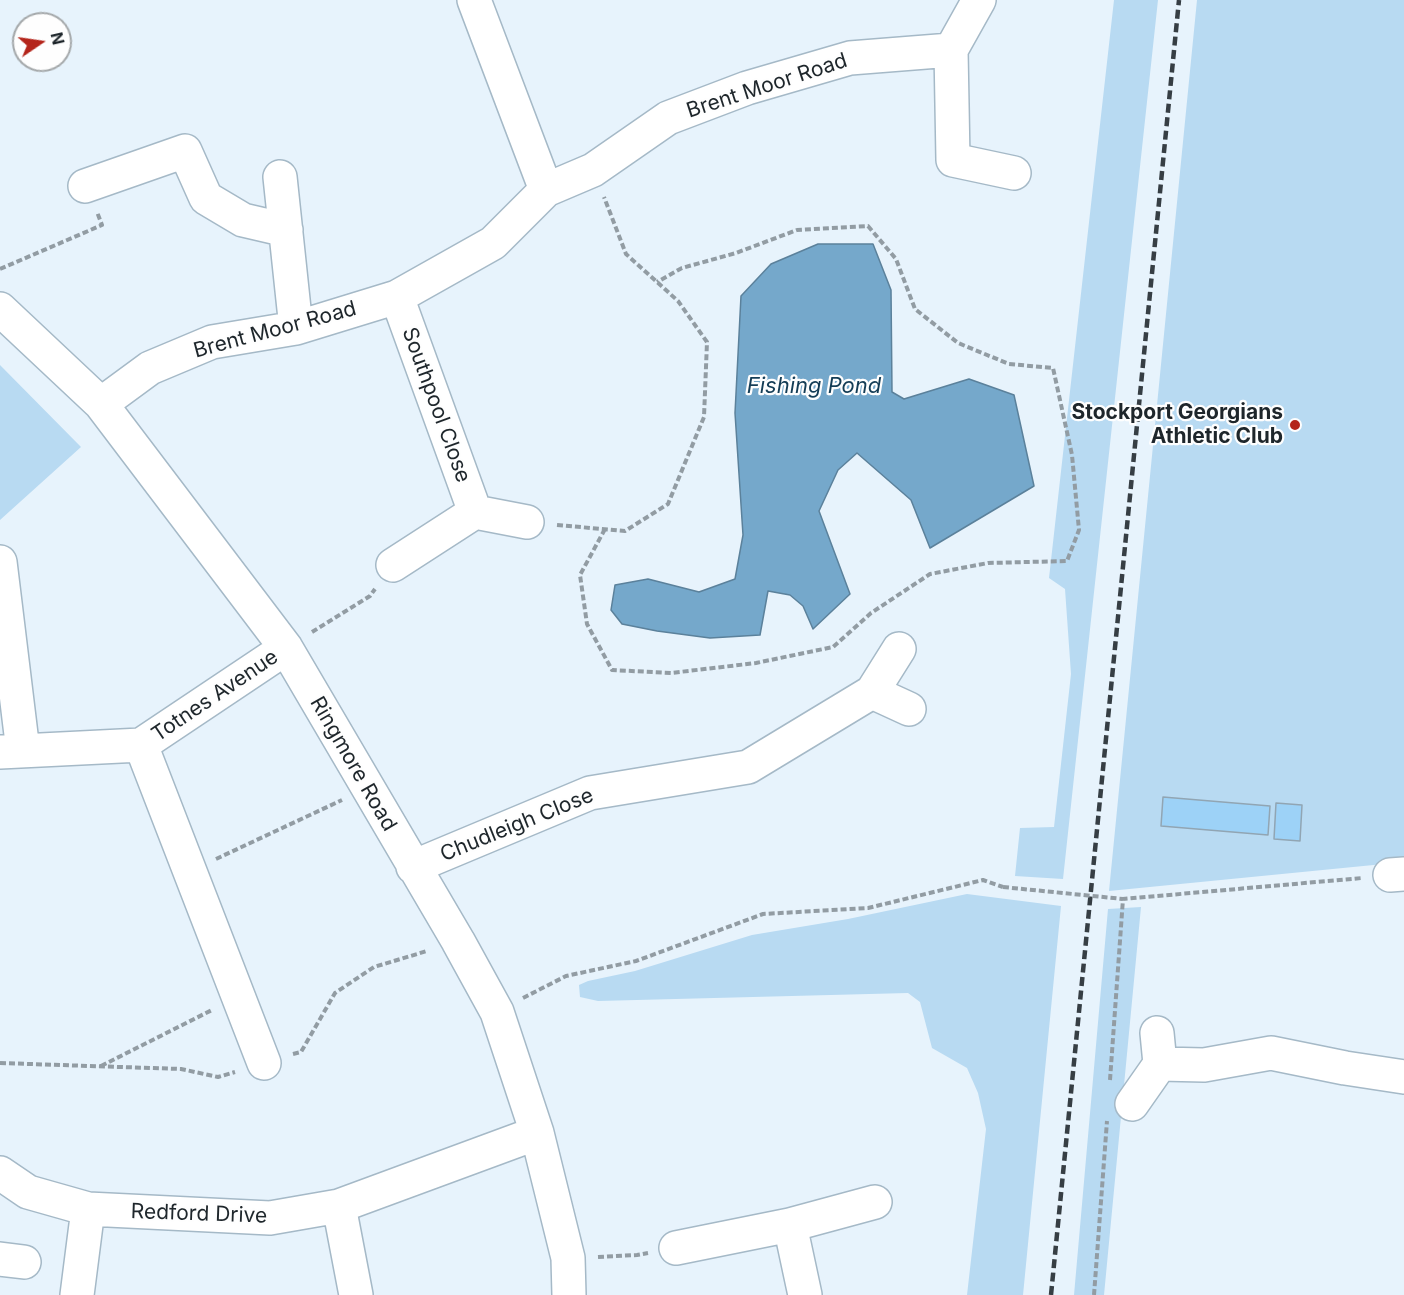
<!DOCTYPE html>
<html>
<head>
<meta charset="utf-8">
<style>
  body { margin:0 }
  #map { position:relative; width:1404px; height:1295px; overflow:hidden; background:#e7f3fc; font-family:Inter,sans-serif }
  canvas { display:block }
  .north { position:absolute; left:12px; top:12px; width:60px; height:60px; box-sizing:border-box; background:#fefefe; border:2px solid #a4a8aa; border-radius:50%; rotate:77deg; font-size:16px; font-weight:700; line-height:24px; text-align:center; color:#1e262b }
  .north::after { content:''; display:block; margin:auto; width:21px; height:27px; background:#b4251b; clip-path:polygon(50% 0,100% 100%,50% 72%,0 100%) }
</style>
</head>
<body>
<div id="map">
<canvas width="1404" height="1295"></canvas>
<div class="north">N</div>
</div>
<script>
const c = document.querySelector('canvas').getContext('2d');
c.lineJoin = 'round';
function fillPath(path, color) { c.fillStyle = color; c.fill(path, 'evenodd'); }
function stroke(path, color, width, dash) { c.strokeStyle = color; c.lineWidth = width; c.lineCap = dash ? 'butt' : 'round'; c.setLineDash(dash || []); c.stroke(path); }
function drawText(font, color, halo, rows, align = 'center') {
  c.font = font + ' Inter,sans-serif'; c.lineWidth = 4.5; c.setLineDash([]); c.textBaseline = 'middle'; c.strokeStyle = halo; c.fillStyle = color; for (const [text, x, y, turn = 0] of rows) {
    c.save(); c.translate(x, y); c.rotate((+turn || 0) * Math.PI / 180); c.textAlign = isNaN(turn) ? turn : align; if (halo) c.strokeText(text, 0, 0); c.fillText(text, 0, 0); c.restore();
  }
}
const green = new Path2D(`
  M 1114,0 L 1158,0 L 1063,879 L 1015,876 L 1020,828 L 1054,827 L 1071,674 L 1065,589 L 1049,578 Z
  M 1197,0 L 1404,0 L 1404,862 L 1109,891 Z
  M 0,365 L 81,447 L 0,520 Z
  M 967,894 L 1061,906 L 1023,1295 L 967,1295 L 986,1129 L 978,1093 L 967,1068 L 932,1048 L 920,1002 L 908,993 L 598,1001 L 580,997 L 579,985 L 588,981 L 635,971 L 752,935 L 848,919 Z
  M 1141,907 L 1104,1295 L 1074,1295 L 1108,909 Z`);
const water = new Path2D(`
  M 818,244 L 873,244 L 891,290 L 892,392 L 904,399 L 969,379 L 1014,395 L 1034,486 L 930,548 L 911,500 L 857,453 L 838,470 L 819,511 L 850,594 L 813,629 L 803,606 L 790,595 L 768,591 L 760,635 L 710,638 L 657,631 L 622,624 L 611,610 L 615,585 L 648,579 L 699,592 L 735,579 L 743,535 L 735,413 L 741,296 L 771,264 Z`);
const building = new Path2D(`
  M 1163,797 L 1270,806 L 1268,835 L 1161,826 Z
  M 1276,803 L 1302,805 L 1300,841 L 1274,839 Z`);
const path = new Path2D(`
  M 0,269 L 102,225 L 97,212
  M 557,525 L 625,531 L 668,504 L 704,417 L 707,342 L 678,301 L 626,254 L 604,197
  M 605,529 L 580,575 L 587,624 L 612,670 L 671,673 L 756,663 L 833,647 L 871,613 L 930,574 L 988,563 L 1067,561 L 1079,530 L 1072,455 L 1053,368 L 1009,364 L 958,343 L 915,309 L 896,259 L 868,226 L 797,230 L 736,253 L 682,268 L 657,282
  M 312,632 L 370,596 L 375,589
  M 216,859 L 342,800
  M 523,998 L 566,976 L 636,961 L 763,914 L 868,908 L 983,880 L 1003,887
  M 293,1054 L 301,1052 L 335,993 L 374,967 L 427,951
  M 0,1063 L 181,1069 L 218,1077 L 235,1072
  M 101,1066 L 212,1010
  M 1110,1080 L 1123,899 L 1362,878
  M 598,1257 L 637,1255 L 648,1253
  M 1094,1295 L 1107,1121`);
const minor = new Path2D(`
  M 474,0 L 546,190
  M 951,50 L 953,160 L 1014,173
  M 280,177 L 296,328
  M 85,186 L 185,151 L 206,198 L 243,220 L 286,230
  M 397,297 L 475,512
  M 0,309 L 101,404 L 286,648 L 458,941 L 497,1012 L 537,1133 L 568,1258 L 569,1295
  M 101,404 L 150,368 L 212,342 L 296,328 L 397,297 L 493,243 L 546,190 L 593,170 L 668,118 L 747,88 L 850,58 L 951,50 L 979,0
  M 0,562 L 23,751
  M 393,565 L 475,512 L 527,522
  M 872,692 L 909,709
  M 141,745 L 264,1063
  M 0,752 L 141,745 L 286,648
  M 413,867 L 590,793 L 748,767 L 872,692 L 899,649
  M 1390,875 L 1404,874
  M 1160,1064 L 1204,1065 L 1271,1053 L 1345,1068 L 1404,1077
  M 1132,1104 L 1160,1064 L 1157,1033
  M 0,1173 L 28,1192 L 88,1209 L 270,1218 L 339,1206 L 537,1133
  M 339,1206 L 356,1295
  M 790,1225 L 805,1295
  M 676,1248 L 790,1225 L 875,1202
  M 0,1259 L 24,1262
  M 77,1295 L 88,1209`);
const rail = new Path2D(`
  M 1051,1295 L 1179,0`);
const pathBridge = new Path2D(`
  M 1003,887 L 1123,899`);
const markers = [
  [1295,425,6,"#b4251b"]
];
const streetNames = [
  ["Brent Moor Road",767,86,-18],
  ["Brent Moor Road",275,330,-15],
  ["Southpool Close",436,405,70],
  ["Totnes Avenue",215,696,-34],
  ["Ringmore Road",353,764,60],
  ["Chudleigh Close",517,825,-22],
  ["Redford Drive",199,1214,2]
];
const poiNames = [
  ["Stockport Georgians",1283,413],
  ["Athletic Club",1283,437]
];
const waterNames = [
  ["Fishing Pond",814,386]
];
fillPath(green, '#b8daf2');
fillPath(water, '#75a8cb');
stroke(water, '#5b819b', 1.5);
fillPath(building, '#9dd2f7');
stroke(building, '#91a5b3', 1.5);
stroke(minor, '#a5b9c7', 36);
stroke(path, '#929ca3', 4, [6, 3]);
stroke(minor, '#fff', 33);
stroke(rail, '#363e44', 4.5, [9, 4.5]);
stroke(pathBridge, '#929ca3', 4, [6, 3]);
for (const [x, y, r, color] of markers) { const dot = new Path2D(); dot.arc(x, y, r, 0, 2 * Math.PI); c.fillStyle = color; c.fill(dot); stroke(dot, '#fefefe', 2); }
drawText('21px', '#1e262b', '#fefefe', streetNames);
drawText('bold 21px', '#1e262b', '#fefefe', poiNames, 'right');
drawText('italic 22px', '#143d56', '#fefefe', waterNames);
</script>
</body>
</html>
